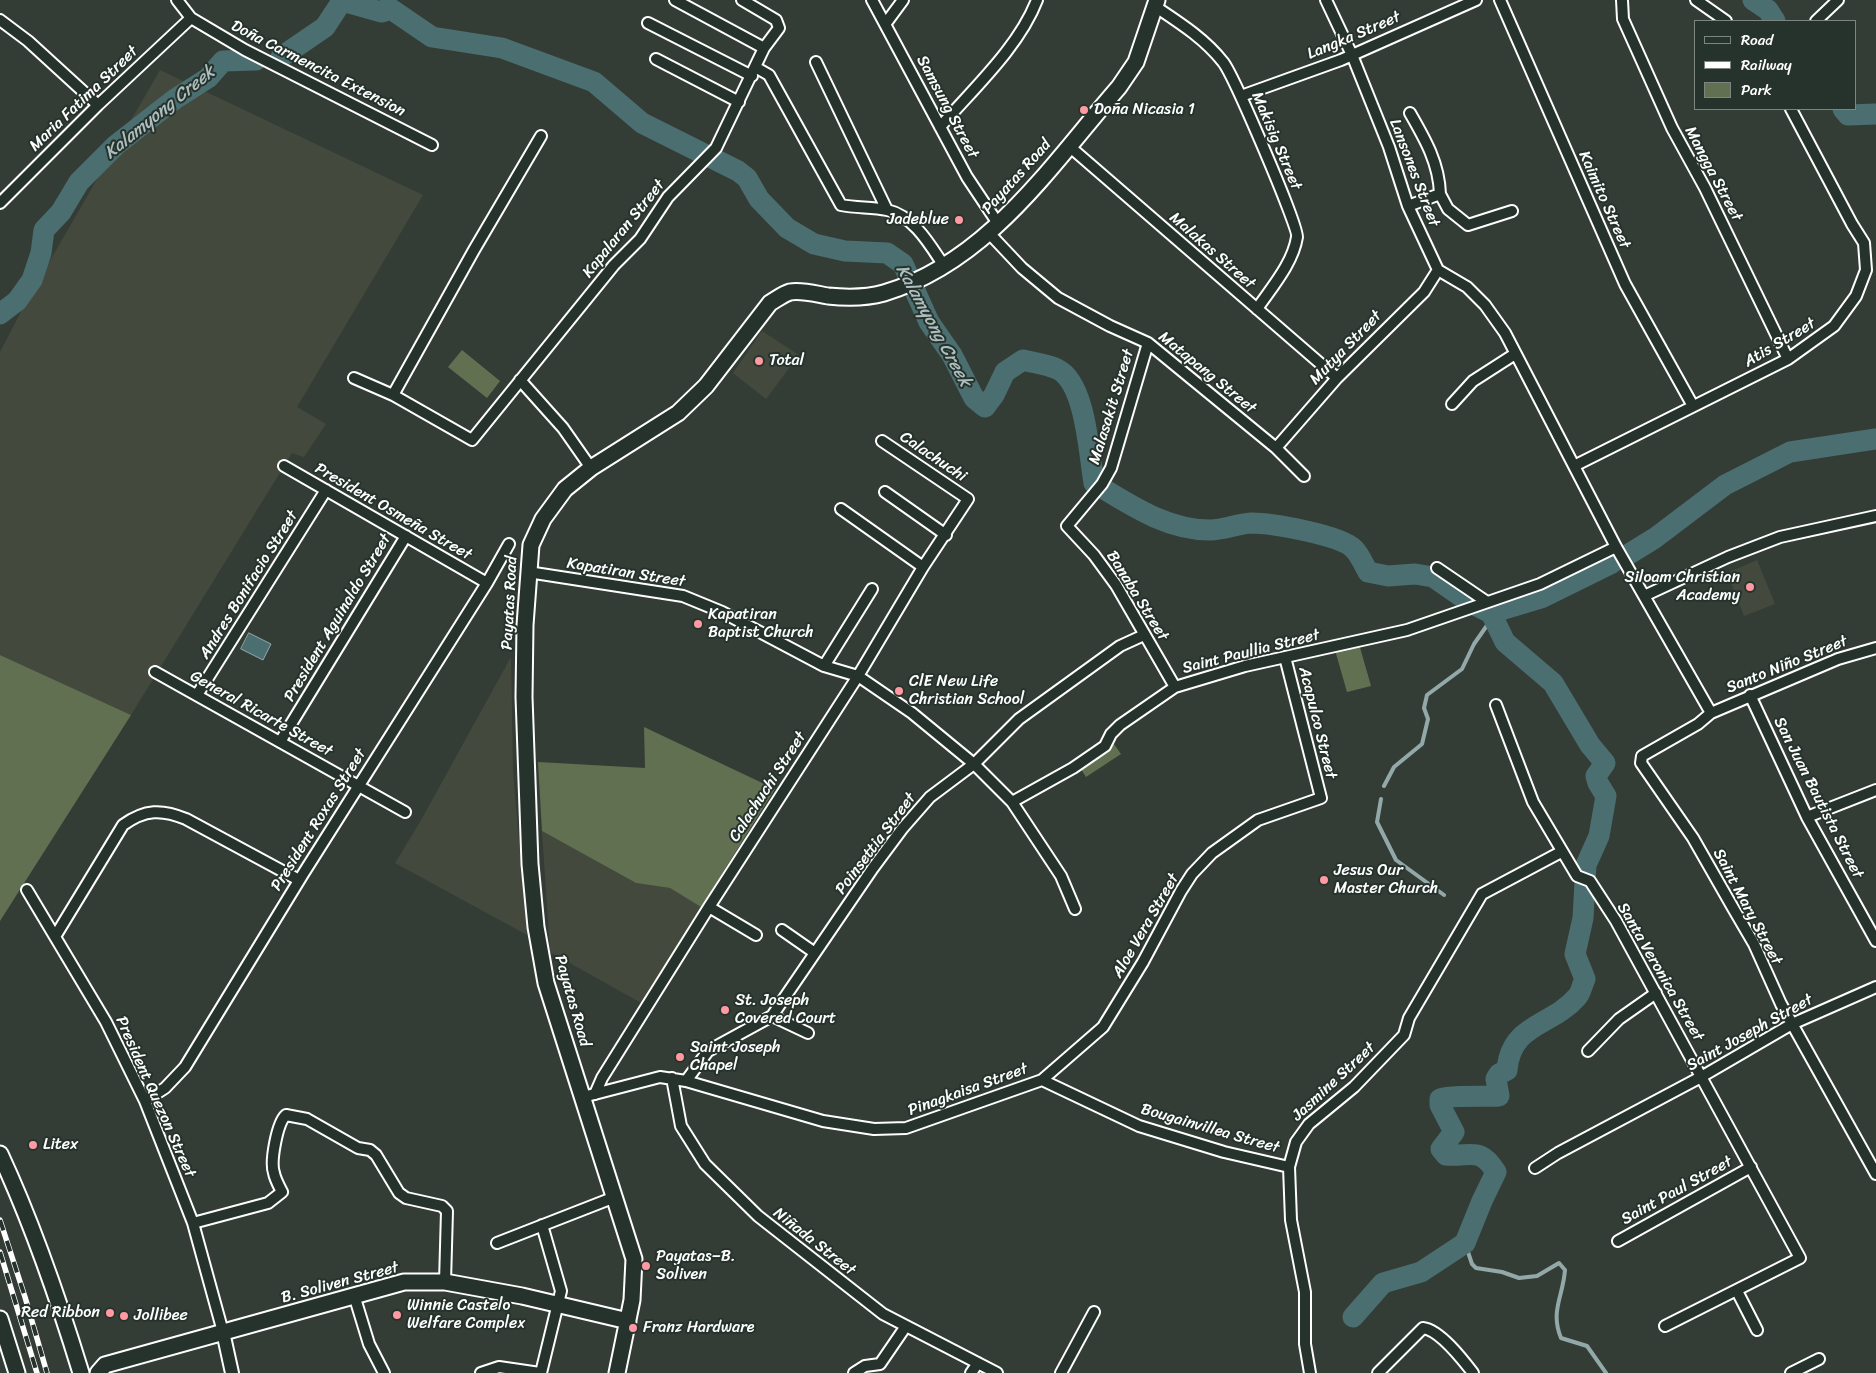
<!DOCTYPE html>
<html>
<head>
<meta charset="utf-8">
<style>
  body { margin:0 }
  #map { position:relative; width:1876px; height:1373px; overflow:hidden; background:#343d35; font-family:Sriracha,sans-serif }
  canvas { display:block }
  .legend { position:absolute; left:1694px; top:20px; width:162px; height:90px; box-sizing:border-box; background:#26332d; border:1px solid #7d8581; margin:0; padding:6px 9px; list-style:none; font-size:15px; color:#fff }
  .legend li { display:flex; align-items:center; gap:10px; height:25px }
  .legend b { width:25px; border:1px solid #7d8581 }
</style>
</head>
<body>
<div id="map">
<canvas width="1876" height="1373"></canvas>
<ul class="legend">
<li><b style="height:6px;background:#26332d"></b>Road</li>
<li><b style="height:6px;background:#fff"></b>Railway</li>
<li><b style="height:14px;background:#627052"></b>Park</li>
</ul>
</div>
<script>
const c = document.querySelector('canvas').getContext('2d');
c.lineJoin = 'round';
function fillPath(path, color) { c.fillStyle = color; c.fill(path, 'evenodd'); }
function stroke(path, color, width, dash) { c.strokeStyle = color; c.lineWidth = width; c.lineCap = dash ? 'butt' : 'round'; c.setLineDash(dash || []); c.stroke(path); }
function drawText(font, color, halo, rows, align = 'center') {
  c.font = font + ' Sriracha,sans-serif'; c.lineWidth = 4; c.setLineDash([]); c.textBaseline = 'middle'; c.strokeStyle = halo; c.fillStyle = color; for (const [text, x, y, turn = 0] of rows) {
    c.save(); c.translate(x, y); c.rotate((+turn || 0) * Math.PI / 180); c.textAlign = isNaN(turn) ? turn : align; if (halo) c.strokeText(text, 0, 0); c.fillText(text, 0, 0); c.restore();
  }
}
const built = new Path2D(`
  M 160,70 L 423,195 L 297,407 L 326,424 L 304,457 L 292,453 L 131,715 L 0,655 L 0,352 L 25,304 Z
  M 762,331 L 799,355 L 766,399 L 733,373 Z
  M 1757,560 L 1775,604 L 1744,616 L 1727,573 Z
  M 511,657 L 513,772 L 527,935 L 395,863 L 420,822 Z
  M 542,831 L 636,883 L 670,888 L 701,907 L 700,915 L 643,1004 L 550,952 Z`);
const green = new Path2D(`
  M 462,350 L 500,381 L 487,398 L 448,367 Z
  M 1359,644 L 1371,686 L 1347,692 L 1335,650 Z
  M 0,655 L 131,715 L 0,921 Z
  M 644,727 L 775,789 L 701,907 L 670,888 L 636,883 L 542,831 L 538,762 L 645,768 Z
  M 1111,740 L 1121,754 L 1086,777 L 1077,763 Z`);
const water = new Path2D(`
  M 249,633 L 271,644 L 263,660 L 241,649 Z`);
const stream = new Path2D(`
  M 352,0 L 354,4
  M 1384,786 L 1394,767 L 1422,744 L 1428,719 L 1424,708 L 1427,695 L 1462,669 L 1474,644 L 1488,624 L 1491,613
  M 1381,799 L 1377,822 L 1396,860 L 1444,895
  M 1465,1243 L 1472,1264 L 1476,1268 L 1502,1272 L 1519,1278 L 1537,1276 L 1559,1263 L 1565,1270 C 1563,1297 1550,1311 1561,1338 L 1587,1346 L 1606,1373`);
const river = new Path2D(`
  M 1753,0 L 1768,10 L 1775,21
  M 281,57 L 325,27 L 342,1 L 381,12 L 385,11 L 388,7 L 432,37 L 502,48 L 594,82 L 642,123 L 738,171 L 747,178 L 759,199 L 787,228 L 814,244 L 845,251 L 887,253 L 903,264 L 929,322 L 952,355 L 974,398 L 985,407 L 994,395 L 1005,372 L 1023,360 C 1034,363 1047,364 1057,369 C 1086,382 1089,455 1094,483 C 1129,504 1166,530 1210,530 C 1223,530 1237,524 1251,523 C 1271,523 1341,535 1354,549 C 1360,555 1364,565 1368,572 L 1388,576 L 1415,574 L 1433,577 L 1469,602 L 1491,613 L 1541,598 L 1612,563
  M 1843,109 L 1848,115 L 1876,114
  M 0,314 L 17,301 L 32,280 L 41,253 L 44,230 L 61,212 L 79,182 L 116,145 L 175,99 L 208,78 L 223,61 L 256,60
  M 1629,554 L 1655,538 L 1725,485 L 1790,452 L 1876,439
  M 1353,1317 L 1383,1283 L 1421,1272 L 1465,1243 L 1482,1201 L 1496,1172 C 1480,1146 1471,1157 1446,1155 L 1441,1149 L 1454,1132 L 1440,1105 L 1440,1099 C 1447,1095 1488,1097 1499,1096 L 1496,1079 L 1499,1074 L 1507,1070 C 1511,1023 1551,1027 1577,997 C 1581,993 1582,985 1585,979 L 1575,954 L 1583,918 L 1586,865 L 1599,836 L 1606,796 L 1598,783 L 1596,776 L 1605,763 L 1590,745 L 1553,683 L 1505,642 L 1491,613`);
const minor = new Path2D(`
  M 177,0 L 191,18 L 245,50 L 432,145
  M 675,0 L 764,48
  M 872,0 L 967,177 L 999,225
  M 1326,0 L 1352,55 L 1389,147 L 1408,206 L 1438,270 L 1467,287 L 1485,305 L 1505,333 L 1616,547 L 1711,713
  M 1500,0 L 1625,284 L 1693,406
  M 1622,0 L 1623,19 L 1672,128 L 1705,188 L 1788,359
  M 1696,0 L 1726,21
  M 1156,7 C 1180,23 1205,39 1223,62 C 1233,74 1299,227 1297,237 C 1293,263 1272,287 1257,309
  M 0,20 L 28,41 L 98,105
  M 1816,21 L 1838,0
  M 648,23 L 752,76
  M 886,23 L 903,0
  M 656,59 L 739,102
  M 816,62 L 887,210
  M 755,67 L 769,75 L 841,205 C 856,208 872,207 887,210 C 914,216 930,245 944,266
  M 1241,96 L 1341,60 L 1476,0
  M 940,127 C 973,89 1019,47 1037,0
  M 1069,146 L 1337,378
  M 1440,194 L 1448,209 L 1468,225 L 1512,211
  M 0,203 L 98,105 L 191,18
  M 1408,206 L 1440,194 C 1439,163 1425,139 1410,113
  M 989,233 L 1022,268 L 1058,298 L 1110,326 L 1148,343 L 1276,448 L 1304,476
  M 1148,343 L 1111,468 L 1102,484 L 1067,526 L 1094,555 L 1116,585 L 1175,687
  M 354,378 L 393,395 L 472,440 L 614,265 L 640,239 L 668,197 L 716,148 L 764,48 L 779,28 L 776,20 L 742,0
  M 520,380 L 563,428 L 591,468
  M 393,395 L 474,250 L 541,136
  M 1452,404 L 1473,381 L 1515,354
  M 1276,448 L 1337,378 L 1424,292 L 1438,270
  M 284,466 L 487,583
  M 1574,466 L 1788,359 L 1834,326 L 1856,296 L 1866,270 L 1864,243 L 1852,224 L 1791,109
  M 885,492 L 946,535
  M 841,509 L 923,567
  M 1437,568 L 1487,602
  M 528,572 L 683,596 L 722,612 L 824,666 L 858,676 L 912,713 L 974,764 L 1012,802 L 1061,876 L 1075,909
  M 1644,596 L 1728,557 L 1780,537 L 1876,516
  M 1876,648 L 1838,659 L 1711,713 L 1698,724 L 1642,756 L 1641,763 L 1693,838 L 1733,908 L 1754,944 L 1781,1004 L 1876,1174
  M 824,666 L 872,589
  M 155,672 L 405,812
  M 197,695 L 326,490
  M 1750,695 L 1807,817 L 1876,941
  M 1496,705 L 1533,802 L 1577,876 L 1590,881 L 1616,921 L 1800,1258 L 1665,1326
  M 280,742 L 406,536
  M 1012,802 L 1073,768 L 1105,746 L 1111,734 L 1120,725 L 1175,687 L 1245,666 L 1407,630 L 1540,584 L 1616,547
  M 1807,817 L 1876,790
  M 27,890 L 106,1022 L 145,1101 L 193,1223 L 223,1332
  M 709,907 L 756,935
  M 782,930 L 815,953
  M 56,935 L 123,825 C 145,809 162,809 186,819 L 299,880
  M 772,1016 L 808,1033
  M 1588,1051 L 1619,1019 L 1656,993
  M 672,1078 L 681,1126 L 705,1164 L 758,1216 L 883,1314 L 997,1373
  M 1042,1080 L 1139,1126 L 1224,1152 L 1289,1167
  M 686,1081 L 708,1051 L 772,1016 L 873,868 L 902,829 L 930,797 L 974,764 L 1019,719 L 1120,646 L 1144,635
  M 595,1094 L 602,1078 L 709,907 L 858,676 L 923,567 L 968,499 L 882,441
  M 583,1097 L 660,1077 L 686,1081 L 823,1121 L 874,1129 L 906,1128 L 1042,1080 L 1103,1027 L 1143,962 L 1181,891 L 1192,874 L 1212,853 L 1258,820 L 1321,798 L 1285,657
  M 145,1101 L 165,1088 L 185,1067 L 303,874 L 487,583 L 509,544
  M 1535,1168 L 1558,1153 L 1701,1077 L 1792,1024 L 1876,987
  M 193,1223 L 268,1203 L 282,1192 C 279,1186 275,1179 274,1173 C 270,1162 277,1123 286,1115 L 307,1119 L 358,1148 L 370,1150 L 376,1155 L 399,1193 L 406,1198 L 442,1206 L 447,1211 L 445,1282
  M 1618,1241 L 1751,1167
  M 497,1243 L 615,1197
  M 1737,1291 L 1757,1330
  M 354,1295 L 369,1344 L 384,1373
  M 481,1373 L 499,1367 L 540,1373
  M 541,1373 L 561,1291 L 542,1225
  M 854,1373 L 865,1366 L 880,1364 L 906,1326
  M 971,1373 L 978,1363
  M 1061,1373 L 1094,1312
  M 1310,1373 L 1305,1344 L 1305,1292 L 1291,1220 L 1289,1167 L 1296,1142 L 1309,1124 L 1354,1087 L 1404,1035 L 1409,1018 L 1482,894 L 1561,852
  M 1378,1373 L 1423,1328 C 1440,1330 1463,1360 1473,1373
  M 1791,1373 L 1819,1359`);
const tertiary = new Path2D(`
  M 223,1332 L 232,1373`);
const primary = new Path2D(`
  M 0,1154 C 33,1225 58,1298 81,1373
  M 0,1319 L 17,1373
  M 98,1373 L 105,1365 L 404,1282 L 445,1282 L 522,1296 L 628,1321
  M 617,1373 L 632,1300 L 634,1259 L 546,983 L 536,927 L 530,864 L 524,697 L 525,625 L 531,545 L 543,519 L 565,489 L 591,468 L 678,413 L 706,386 L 770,303 C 777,299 783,294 790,292 C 802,290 816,294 828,296 C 847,298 866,298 884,293 C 988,262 1051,165 1119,87 L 1136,62 L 1157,0`);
const rail = new Path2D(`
  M 0,1220 L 25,1297 L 47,1373
  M 0,1252 L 37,1373`);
const markers = [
  [1084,110,5,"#ff9aa2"],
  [959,220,5,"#ff9aa2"],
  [759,361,5,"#ff9aa2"],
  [1750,587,5,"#ff9aa2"],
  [698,624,5,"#ff9aa2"],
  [899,691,5,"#ff9aa2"],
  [1324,880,5,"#ff9aa2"],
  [725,1010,5,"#ff9aa2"],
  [680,1057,5,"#ff9aa2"],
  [33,1145,5,"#ff9aa2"],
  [646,1266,5,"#ff9aa2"],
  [110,1313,5,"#ff9aa2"],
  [397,1315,5,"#ff9aa2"],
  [124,1316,5,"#ff9aa2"],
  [633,1328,5,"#ff9aa2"]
];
const streetNames = [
  ["Langka Street",1354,36,-23],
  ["Doña Carmencita Extension",318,69,27],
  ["Maria Fatima Street",84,99,-44],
  ["Samsung Street",947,107,62],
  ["Makisig Street",1276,141,67],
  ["Lansones Street",1414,173,69],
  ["Mangga Street",1713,174,62],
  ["Payatas Road",1017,177,-48],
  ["Kaimito Street",1604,200,66],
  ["Kapalaran Street",624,229,-51],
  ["Malakas Street",1212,251,41],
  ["Atis Street",1780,343,-31],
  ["Mutya Street",1346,348,-46],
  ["Matapang Street",1207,373,39],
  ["Malasakit Street",1112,407,-73],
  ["Calachuchi",933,457,34],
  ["President Osmeña Street",393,512,30],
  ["Kapatiran Street",626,573,9],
  ["Andres Bonifacio Street",249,585,-58],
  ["Banaba Street",1137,596,58],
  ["Payatas Road",510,603,-87],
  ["President Aguinaldo Street",338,618,-59],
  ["Saint Paullia Street",1251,652,-14],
  ["Santo Niño Street",1787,665,-22],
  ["General Ricarte Street",261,714,29],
  ["Acapulco Street",1317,723,76],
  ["Calachuchi Street",768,787,-57],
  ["San Juan Bautista Street",1818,798,63],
  ["President Roxas Street",319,820,-58],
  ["Poinsettia Street",876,844,-53],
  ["Saint Mary Street",1747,907,62],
  ["Aloe Vera Street",1146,926,-60],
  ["Santa Veronica Street",1660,972,60],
  ["Payatas Road",572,1001,74],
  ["Saint Joseph Street",1750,1033,-29],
  ["Jasmine Street",1334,1082,-43],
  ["Pinagkaisa Street",968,1090,-20],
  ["President Quezon Street",155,1097,66],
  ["Bougainvillea Street",1210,1129,16],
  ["Saint Paul Street",1677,1191,-29],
  ["Niñada Street",814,1242,38],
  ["B. Soliven Street",340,1283,-15]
];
const poiNames = [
  ["Doña Nicasia 1",1094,110],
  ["Jadeblue",949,220,"right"],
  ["Total",769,361],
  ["Siloam Christian",1740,578,"right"],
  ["Academy",1740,596,"right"],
  ["Kapatiran",708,615],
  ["Baptist Church",708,633],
  ["ClE New Life",909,682],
  ["Christian School",909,700],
  ["Jesus Our",1334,871],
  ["Master Church",1334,889],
  ["St. Joseph",735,1001],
  ["Covered Court",735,1019],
  ["Saint Joseph",690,1048],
  ["Chapel",690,1066],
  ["Litex",43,1145],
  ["Payatas–B.",656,1257],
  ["Soliven",656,1275],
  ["Winnie Castelo",407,1306],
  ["Welfare Complex",407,1324],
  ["Red Ribbon",100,1313,"right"],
  ["Jollibee",134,1316],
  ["Franz Hardware",643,1328]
];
const waterNames = [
  ["Kalamyong Creek",160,113,-39],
  ["Kalamyong Creek",933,326,61]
];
fillPath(built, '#44493e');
fillPath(green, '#627052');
fillPath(water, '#4b6f70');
stroke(water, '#93a9a9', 1);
stroke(stream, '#93a9a9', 4);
stroke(river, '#4b6f70', 21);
stroke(minor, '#fff', 14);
stroke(tertiary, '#fff', 16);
stroke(primary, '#fff', 19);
stroke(minor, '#26332d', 10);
stroke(tertiary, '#26332d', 12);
stroke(primary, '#26332d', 15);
stroke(rail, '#fff', 5.5);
stroke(rail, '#26332d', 4, [11]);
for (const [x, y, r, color] of markers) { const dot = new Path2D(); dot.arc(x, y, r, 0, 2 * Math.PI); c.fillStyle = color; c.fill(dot); stroke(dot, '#26332d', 2); }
drawText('16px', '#fff', '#26332d', streetNames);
drawText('16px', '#fff', '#26332d', poiNames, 'left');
drawText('italic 18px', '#aebebf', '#26332d', waterNames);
</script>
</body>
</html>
